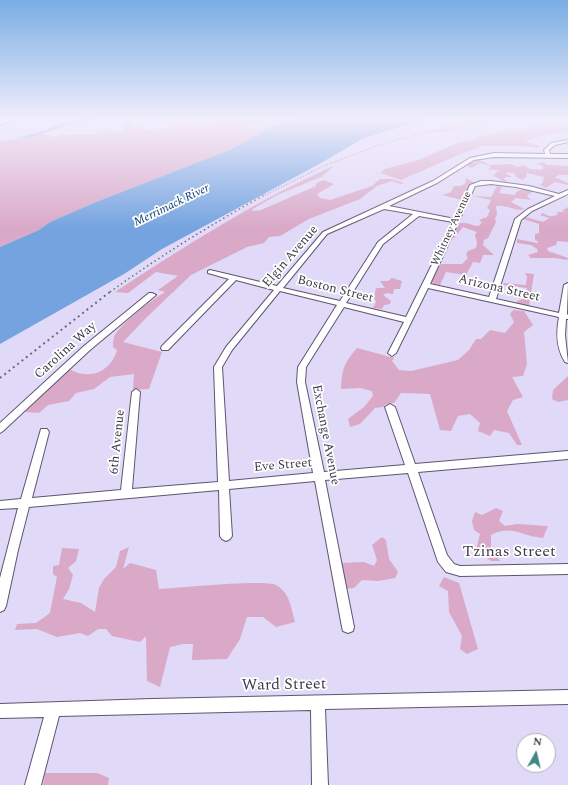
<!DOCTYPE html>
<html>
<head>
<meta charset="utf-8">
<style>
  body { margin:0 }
  #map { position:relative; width:568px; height:785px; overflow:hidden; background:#e1d9f8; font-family:Spectral,serif }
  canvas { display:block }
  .north { position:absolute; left:516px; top:733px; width:40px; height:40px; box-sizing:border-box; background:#fff; border:1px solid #b2b1b5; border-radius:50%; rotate:8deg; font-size:11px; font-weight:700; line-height:16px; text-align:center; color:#3e3b47 }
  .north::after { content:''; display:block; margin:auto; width:14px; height:18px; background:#408884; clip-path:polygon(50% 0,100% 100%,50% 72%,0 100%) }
</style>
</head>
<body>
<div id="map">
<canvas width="568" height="785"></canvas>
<div class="north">N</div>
</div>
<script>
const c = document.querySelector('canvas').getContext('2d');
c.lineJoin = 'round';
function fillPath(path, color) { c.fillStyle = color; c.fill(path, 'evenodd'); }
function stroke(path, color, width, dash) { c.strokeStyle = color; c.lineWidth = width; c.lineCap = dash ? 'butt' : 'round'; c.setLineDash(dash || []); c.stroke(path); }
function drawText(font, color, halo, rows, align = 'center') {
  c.font = font + ' Spectral,serif'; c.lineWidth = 3.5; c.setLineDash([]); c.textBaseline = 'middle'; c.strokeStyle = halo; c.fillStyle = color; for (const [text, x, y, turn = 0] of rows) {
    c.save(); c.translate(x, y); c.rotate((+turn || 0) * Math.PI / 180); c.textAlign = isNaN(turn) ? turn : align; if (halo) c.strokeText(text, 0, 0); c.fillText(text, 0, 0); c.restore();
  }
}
const green = new Path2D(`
  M 125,119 L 137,119 L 133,120 L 133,127 L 143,127 L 144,130 L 166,128 L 173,119 L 180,119 L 181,124 L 200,125 L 211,124 L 219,119 L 253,119 L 245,124 L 257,129 L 269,127 L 253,122 L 255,121 L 278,125 L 232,149 L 96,202 L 50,222 L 39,230 L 0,247 L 0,141 L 25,138 L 41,133 L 52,137 L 65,134 L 65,135 L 94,134 L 110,130 L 110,132 L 125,131 Z
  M 478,119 L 493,119 L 449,132 L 435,132 L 414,136 Z
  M 568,122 L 568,131 L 534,138 L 526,141 L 526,142 L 540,146 L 539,148 L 524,146 L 480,146 L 478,148 L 463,153 L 401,180 L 381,173 L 385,169 L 418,160 L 457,143 L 476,139 L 478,137 L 520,128 L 528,130 L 531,133 L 532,133 L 529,127 Z
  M 480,160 L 489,165 L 511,164 L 517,167 L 524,165 L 530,169 L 542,170 L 543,166 L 537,164 L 543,162 L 547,165 L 568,166 L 568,175 L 559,175 L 555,177 L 568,183 L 568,185 L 555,182 L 546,188 L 539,184 L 542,184 L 544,177 L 527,173 L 526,174 L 527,176 L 522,180 L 515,176 L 516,174 L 507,172 L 506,174 L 512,177 L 505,177 L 504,179 L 507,181 L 505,182 L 499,179 L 499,178 L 493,176 L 497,172 L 501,171 L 488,169 L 491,166 L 480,163 L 472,168 L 467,166 L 468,164 Z
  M 331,167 L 333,167 L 321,177 L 277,195 L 251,210 L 256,211 L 261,210 L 316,186 L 316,183 L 324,180 L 334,184 L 317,194 L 320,198 L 330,200 L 372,186 L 380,179 L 392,179 L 404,183 L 401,184 L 392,181 L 377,186 L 360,199 L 309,219 L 280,236 L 269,237 L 264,243 L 247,247 L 191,275 L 147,317 L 123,342 L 162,352 L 149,389 L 133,390 L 134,374 L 110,377 L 94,389 L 76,393 L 69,401 L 48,405 L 39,413 L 25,412 L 69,369 C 73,371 79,374 84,374 C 100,376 113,365 117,350 L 113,347 C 113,344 113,340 114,337 C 117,327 154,298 165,292 L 158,290 L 178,276 L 156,272 L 128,293 L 115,292 C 185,246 254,202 331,167 Z
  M 466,178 L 475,183 L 469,186 L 462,200 L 442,195 L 451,192 L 454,186 L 460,186 L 465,184 Z
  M 497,186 L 502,187 L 499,193 L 515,195 L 516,192 L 525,188 L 543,193 L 533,191 L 527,196 L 531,200 L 516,198 L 511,202 L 524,209 C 516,212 507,204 496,206 L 497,214 L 495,219 L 496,222 L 488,238 L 484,240 L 483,245 L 494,255 L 483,255 L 480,263 L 473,262 L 466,275 L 446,272 L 440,285 L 434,284 L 431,281 L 441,264 L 462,264 L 468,258 L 466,254 L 468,251 L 476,248 L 477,243 L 475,235 L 477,232 L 463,227 L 454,238 L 452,238 L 460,223 C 467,222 472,226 479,226 L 482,222 L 479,221 L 481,219 L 487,217 L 490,210 L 487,208 L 491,200 L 472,196 L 491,197 Z
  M 568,207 L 568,242 L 557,241 L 556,245 L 547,248 L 548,251 L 568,258 L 567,260 L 555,258 L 531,258 L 528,255 L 538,252 L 537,249 L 531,245 L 517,243 L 517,239 L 537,243 L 539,242 L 535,240 L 535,234 L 539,233 L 539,224 L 523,219 L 526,217 L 543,222 L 549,218 L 540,215 L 543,213 C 548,216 552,218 558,214 L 557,212 L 565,212 L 562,211 Z
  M 525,273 L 534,274 L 529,306 L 517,303 L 517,301 L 523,299 L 527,288 L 503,285 L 504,283 L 526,285 L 527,276 Z
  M 392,278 L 402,281 L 400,289 L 394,289 L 393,294 L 387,293 L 383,295 L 391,301 L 390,304 L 384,305 L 382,309 L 373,308 L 376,302 L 374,297 L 376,288 L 385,288 L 380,281 L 388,281 Z
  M 513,310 L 524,311 L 533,325 L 524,332 L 527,364 L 523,376 L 512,377 L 523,397 L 513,400 L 507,411 L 522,445 L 517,445 L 509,433 L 494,430 L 490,436 L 478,431 L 480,423 L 470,414 L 458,416 L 451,431 L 440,430 L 430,394 L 401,393 L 394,403 L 386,404 L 383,407 L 375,408 L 360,424 L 350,427 L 348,419 L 364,407 L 373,396 L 372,391 L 360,388 L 341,389 C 342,369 344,363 357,348 L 394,358 L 392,361 L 399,370 L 411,371 L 458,360 L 469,350 L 476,339 L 481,339 L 490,330 L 505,333 L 514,322 L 510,314 Z
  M 568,376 L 568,400 L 558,402 L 552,399 L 553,390 Z
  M 496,508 L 503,511 L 499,521 L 505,526 L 517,524 L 548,526 L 543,538 C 523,537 512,524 491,535 L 491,547 L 500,561 L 491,561 L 476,550 L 480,534 L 474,530 L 472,521 L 475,512 L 482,515 Z
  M 382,537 L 386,540 L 389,559 L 398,572 L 395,578 L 378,581 L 362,580 L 354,588 L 346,589 L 340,563 L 364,562 L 374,566 L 377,560 L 372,545 Z
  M 129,547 L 123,569 L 130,563 L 156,570 L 159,589 C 179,588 264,579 276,585 C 290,593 291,608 295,622 L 276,627 L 263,617 L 247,617 L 240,639 L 227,659 L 192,660 L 193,644 L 183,644 L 170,647 L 160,687 L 147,681 L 146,636 L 140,642 L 112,636 L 106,629 L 98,629 L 88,636 L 80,633 L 57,637 L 37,629 L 15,630 L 17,624 L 36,623 L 50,613 L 57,577 L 53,574 L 53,566 L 59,565 L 62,548 L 79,549 L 76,561 L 68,568 L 73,575 L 69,589 L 63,599 L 81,603 L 95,612 L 99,588 L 104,579 L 116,567 L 120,551 Z
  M 444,577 L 459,583 L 478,649 L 467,654 L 460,649 L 462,636 L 449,612 L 448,591 L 439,586 Z
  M 45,773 L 97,773 L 109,778 L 108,785 L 43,785 Z`);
const water = new Path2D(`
  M 78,119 L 98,119 L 75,123 L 35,136 L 13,139 L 46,130 L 60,123 Z
  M 291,119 L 428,119 L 364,138 L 321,163 L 162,249 L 124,274 L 0,344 L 0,247 L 39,230 L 50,222 L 96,202 L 232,149 L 269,129 Z`);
const minor = new Path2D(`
  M 252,119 L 258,119 L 248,123 L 248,121 Z
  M 568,140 L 568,142 L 555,145 L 549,150 L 550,154 L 568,154 L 568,158 L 494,157 L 474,160 L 437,183 L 389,206 L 455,219 L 470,185 L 481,181 L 491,181 L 529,186 L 559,194 L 568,190 L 568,194 L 532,211 L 521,220 L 496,299 L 559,313 L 564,285 L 568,283 L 567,314 L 568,315 L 568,319 L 566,319 L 565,335 L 568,363 L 565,362 C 556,348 556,333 559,317 L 428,288 L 396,353 L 392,356 L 388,353 L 404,322 L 344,307 L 306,367 L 305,382 L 324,472 L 405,465 L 385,407 L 390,404 L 395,407 L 415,464 L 568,451 L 568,459 L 418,472 L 447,555 L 454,564 L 460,566 L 568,564 L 568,574 L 460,576 L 446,572 L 438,562 L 408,473 L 325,480 L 354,627 L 353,631 L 348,633 L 343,631 L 342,627 L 315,481 L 229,489 L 232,536 L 230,539 L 226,541 L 222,539 L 220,536 L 219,490 L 29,507 L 18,550 L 6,606 L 4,610 L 0,612 L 0,578 L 18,508 L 0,509 L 0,501 L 21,499 L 41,429 L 47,429 L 49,432 L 32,498 L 121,490 L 132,392 L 136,389 L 140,392 L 132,489 L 218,482 L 214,367 L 226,347 L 274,290 L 236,280 L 168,350 L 162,350 L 161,348 L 162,346 L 229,279 L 208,273 L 208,271 L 210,270 L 277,286 L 323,232 L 433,181 L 470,158 L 494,153 L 545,154 L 544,150 L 551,143 ZM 491,184 L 516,187 L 555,196 L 528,209 L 515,219 L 489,297 L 430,284 L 475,186 ZM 384,209 L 413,214 L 378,242 L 340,301 L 283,288 L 327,234 ZM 419,216 L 453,222 L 406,317 L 346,303 L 383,244 ZM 280,291 L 337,305 L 298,367 L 297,382 L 313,473 L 229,481 L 222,367 L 232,350 Z
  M 149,293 L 152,293 L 156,295 L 90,350 L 3,431 L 0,433 L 0,423 L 84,346 Z
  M 568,690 L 568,704 L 325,709 L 328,785 L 312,785 L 311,710 L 59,716 L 41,785 L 25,785 L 44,717 L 0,718 L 0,704 L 152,699 Z`);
const secondary = new Path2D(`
  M 5,119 L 14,119 L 0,125 L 0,121 Z`);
const railFar2 = new Path2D(`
  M 265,195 L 324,166 L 376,146 L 472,119`);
const railFar1 = new Path2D(`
  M 110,292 C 160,256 212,224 266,194`);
const rail = new Path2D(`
  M 0,378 L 111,291`);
const farStreetnames = [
  ["Whitney Avenue",452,229,-65]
];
const farWaternames = [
  ["Merrimack River",172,206,-26]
];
const streetNames = [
  ["Elgin Avenue",291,257,-49],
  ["Arizona Street",499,289,13],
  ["Boston Street",335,290,14],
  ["Carolina Way",66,351,-42],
  ["Exchange Avenue",325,435,79],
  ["6th Avenue",118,442,-84],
  ["Eve Street",283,466,-5]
];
const nearStreetnames = [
  ["Tzinas Street",509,553],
  ["Ward Street",284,686,-1]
];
fillPath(green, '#d9a9c7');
fillPath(water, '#74a3df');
stroke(minor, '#5d5570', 2);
stroke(secondary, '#5d5570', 2);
fillPath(minor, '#fff');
fillPath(secondary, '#fff');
stroke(railFar2, '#6e6a7b', 1, [1, 2]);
stroke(railFar1, '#6e6a7b', 1.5, [1.5, 3]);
stroke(rail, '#6e6a7b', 2, [2, 3.5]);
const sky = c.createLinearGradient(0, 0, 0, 229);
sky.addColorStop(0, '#79ade4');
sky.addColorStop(0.52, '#f2eefc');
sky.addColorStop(1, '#f2eefc00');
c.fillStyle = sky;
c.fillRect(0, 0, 568, 229);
drawText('11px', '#3e3b47', '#fff', farStreetnames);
drawText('italic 12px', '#08396e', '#fff', farWaternames);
drawText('13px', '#3e3b47', '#fff', streetNames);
drawText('16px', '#3e3b47', '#fff', nearStreetnames);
</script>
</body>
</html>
